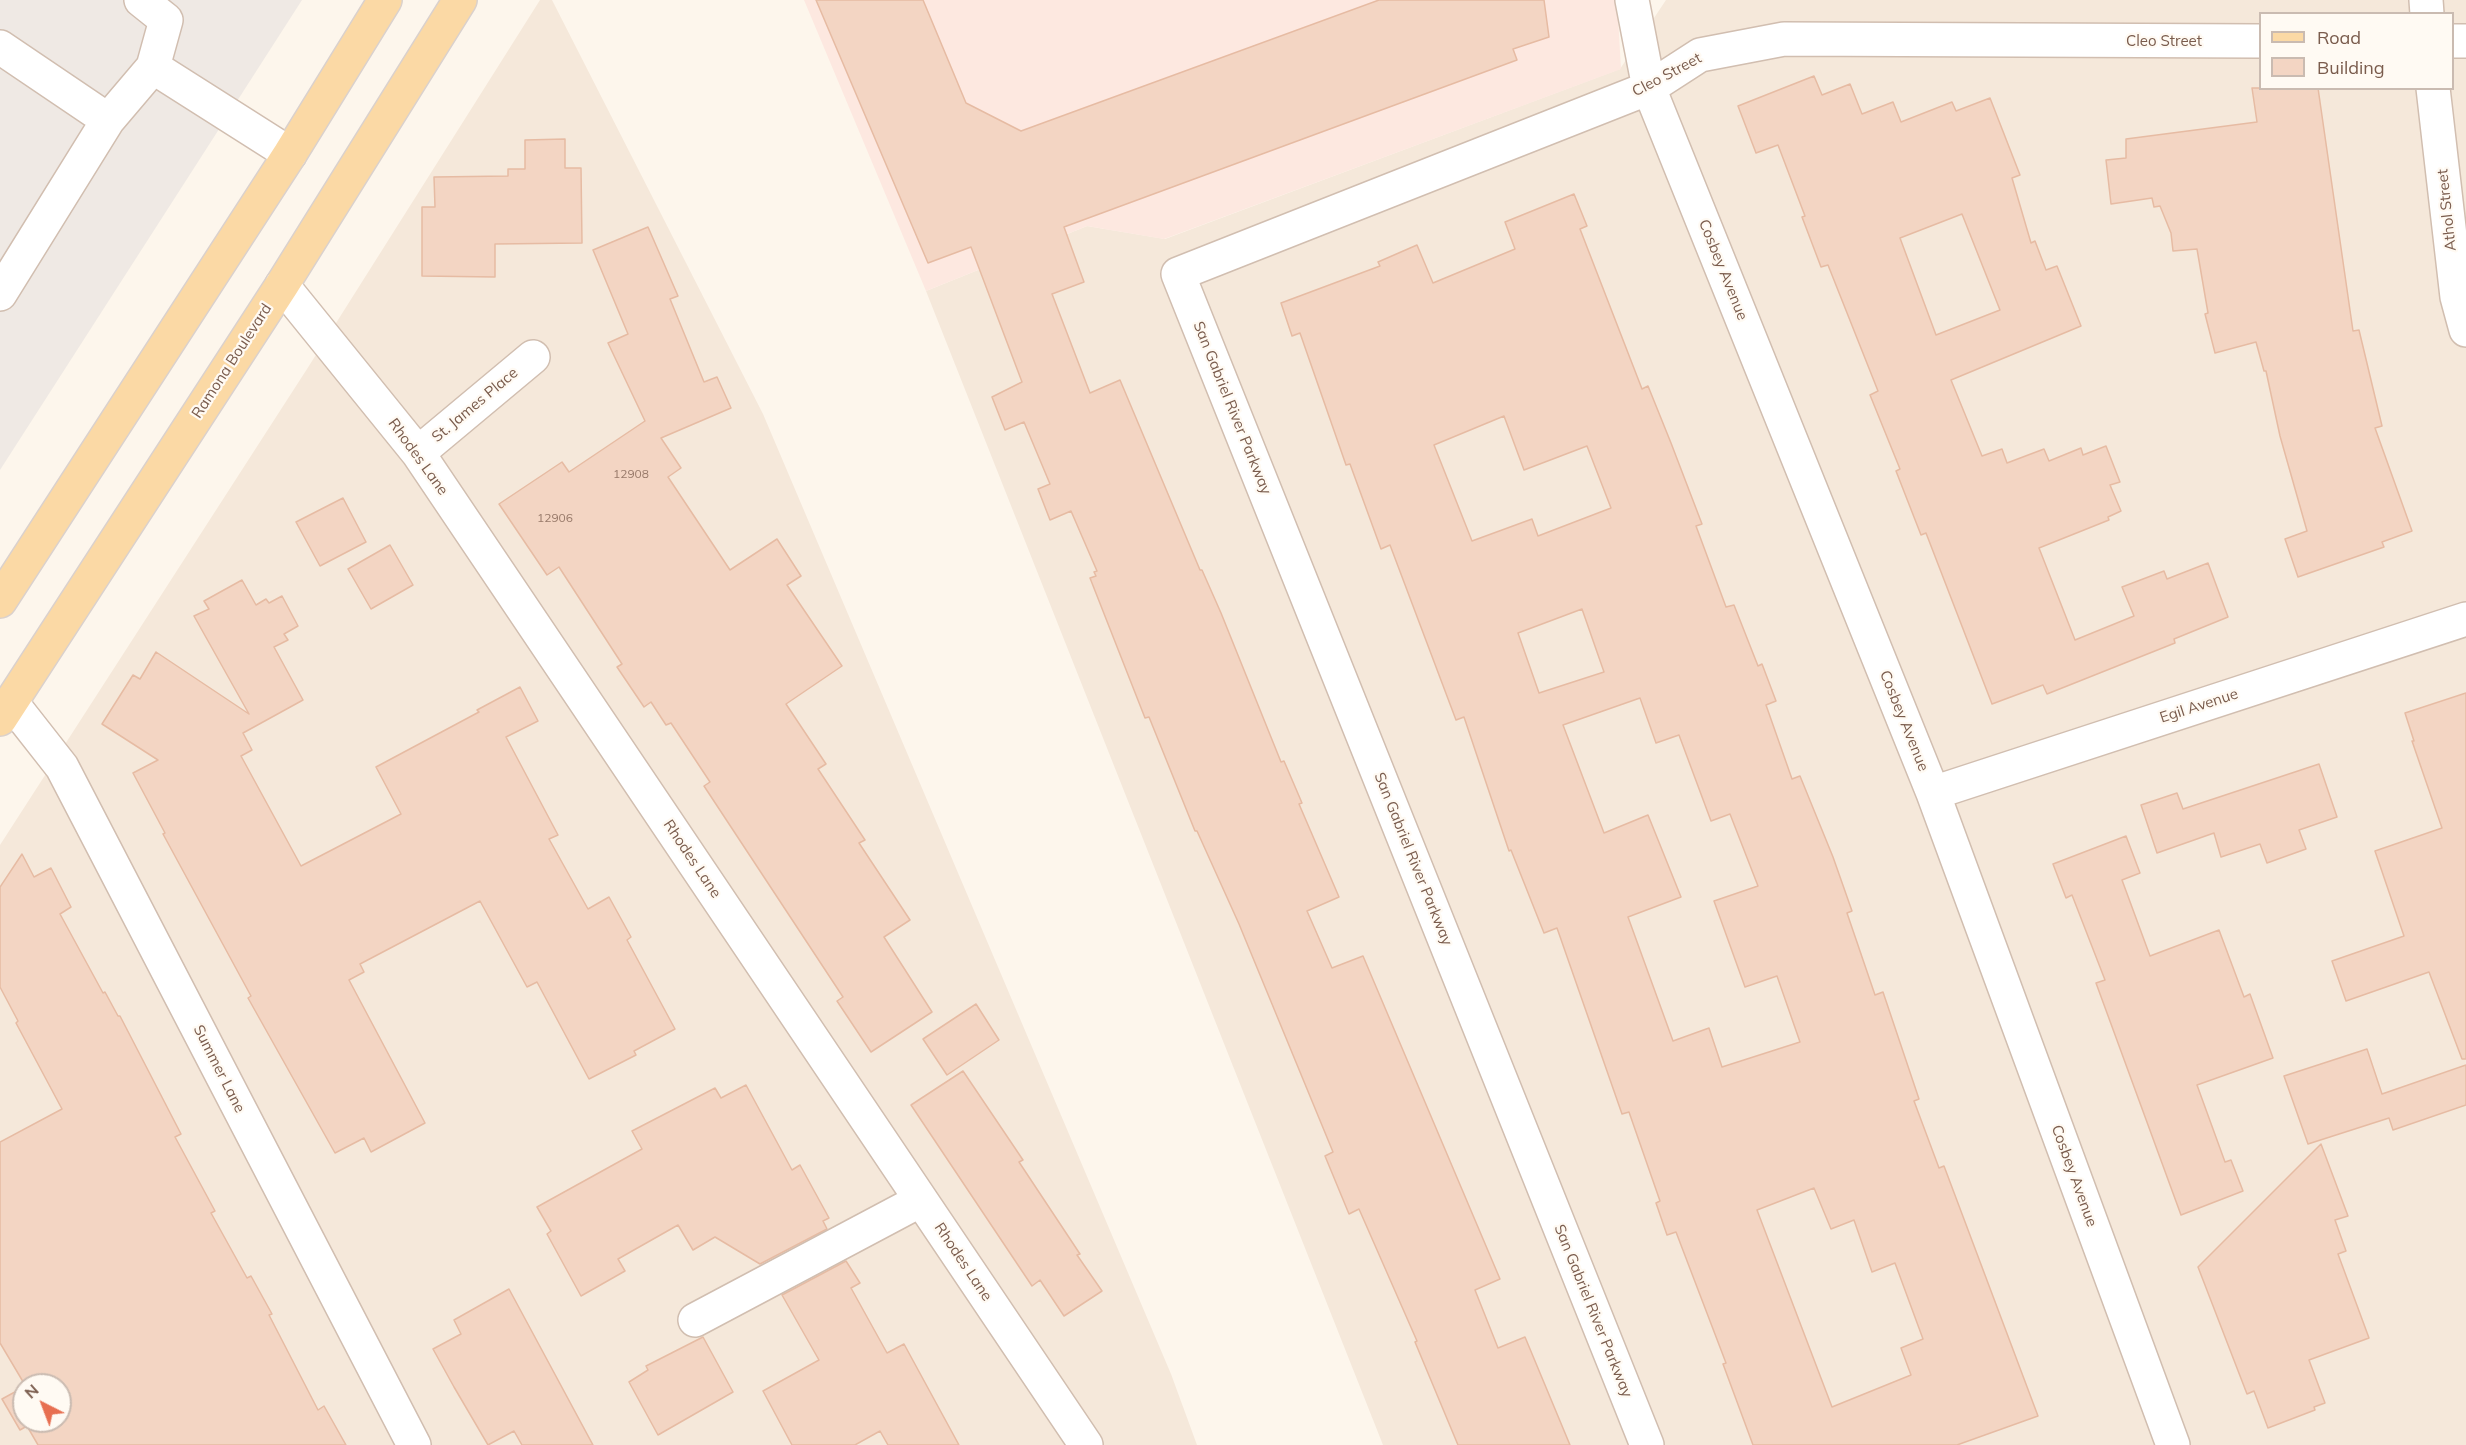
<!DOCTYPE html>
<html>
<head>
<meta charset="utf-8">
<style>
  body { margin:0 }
  #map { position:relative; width:2466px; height:1445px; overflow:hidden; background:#fdf6ec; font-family:Mulish,sans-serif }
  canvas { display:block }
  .legend { position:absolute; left:2259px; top:12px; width:195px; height:78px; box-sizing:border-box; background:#fffaf3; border:2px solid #cabbb1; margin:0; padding:8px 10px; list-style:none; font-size:18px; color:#7a5c4d }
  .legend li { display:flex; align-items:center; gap:12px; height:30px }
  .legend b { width:30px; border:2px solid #cabbb1 }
  .north { position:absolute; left:12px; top:1373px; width:60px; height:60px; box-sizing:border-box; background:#fffaf3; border:2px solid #cabbb1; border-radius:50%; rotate:318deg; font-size:16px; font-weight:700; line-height:24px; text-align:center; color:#7a5c4d }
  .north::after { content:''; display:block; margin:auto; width:21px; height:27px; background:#e76f51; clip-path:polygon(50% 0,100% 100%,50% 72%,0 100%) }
</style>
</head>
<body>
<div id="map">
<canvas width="2466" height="1445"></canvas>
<ul class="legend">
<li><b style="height:8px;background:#fbd9a5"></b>Road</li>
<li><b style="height:16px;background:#f3d5c3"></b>Building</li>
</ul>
<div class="north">N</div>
</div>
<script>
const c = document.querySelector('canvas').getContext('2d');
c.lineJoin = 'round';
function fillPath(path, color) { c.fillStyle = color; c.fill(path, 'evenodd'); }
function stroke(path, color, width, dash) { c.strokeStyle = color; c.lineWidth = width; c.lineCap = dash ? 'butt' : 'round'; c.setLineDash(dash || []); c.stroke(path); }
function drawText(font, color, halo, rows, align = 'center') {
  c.font = font + ' Mulish,sans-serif'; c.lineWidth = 4.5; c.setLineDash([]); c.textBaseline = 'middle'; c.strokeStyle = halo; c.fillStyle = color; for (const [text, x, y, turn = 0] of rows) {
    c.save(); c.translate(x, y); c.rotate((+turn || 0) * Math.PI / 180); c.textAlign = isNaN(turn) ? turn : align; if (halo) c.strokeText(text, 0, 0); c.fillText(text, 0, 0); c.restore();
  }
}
const residential = new Path2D(`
  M 540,0 L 552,0 L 763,414 L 1171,1374 L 1197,1445 L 0,1445 L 0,845 L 307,369 ZM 24,1385 L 60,1385 L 60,1421 L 24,1421 Z
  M 1666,0 L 2466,0 L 2466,1445 L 1383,1445 L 926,291 L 1087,226 L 1165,239 L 1620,69 ZM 2260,14 L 2452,14 L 2452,88 L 2260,88 Z`);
const commercial = new Path2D(`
  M 804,0 L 1617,0 L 1621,69 L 1164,239 L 1087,226 L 926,291 Z`);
const industrial = new Path2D(`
  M 0,0 L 302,0 L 0,470 Z`);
const building = new Path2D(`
  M 816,0 L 923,0 L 966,103 L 1021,131 L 1379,0 L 1544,0 L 1549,37 L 1513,49 L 1517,60 L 1064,227 L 1084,282 L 1052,294 L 1090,393 L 1120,380 L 1200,570 L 1202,570 L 1221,613 L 1281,762 L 1284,761 L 1302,803 L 1299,804 L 1339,897 L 1307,911 L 1332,968 L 1363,956 L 1500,1279 L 1475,1290 L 1498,1348 L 1525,1337 L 1570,1445 L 1458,1445 L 1415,1342 L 1417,1341 L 1359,1209 L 1349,1214 L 1325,1156 L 1333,1152 L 1239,924 L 1197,831 L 1195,831 L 1149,717 L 1145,718 L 1090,578 L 1096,576 L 1094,572 L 1097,571 L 1071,511 L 1050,520 L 1038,489 L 1050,484 L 1024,422 L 1005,430 L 992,397 L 1022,382 L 971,247 L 928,263 Z
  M 1814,76 L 1822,95 L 1850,84 L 1862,114 L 1893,102 L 1901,122 L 1952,102 L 1956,111 L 1990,98 L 2020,175 L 2012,178 L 2031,243 L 2035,241 L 2046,270 L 2057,266 L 2081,326 L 1951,380 L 1982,456 L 2002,449 L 2007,463 L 2044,449 L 2049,461 L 2081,448 L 2083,455 L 2106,446 L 2120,482 L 2110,485 L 2121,511 L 2108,517 L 2109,520 L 2039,548 L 2075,640 L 2134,616 L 2122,587 L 2164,571 L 2167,579 L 2208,563 L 2228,617 L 2174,639 L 2175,643 L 2047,694 L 2043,685 L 1992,704 L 1926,533 L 1921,535 L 1896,471 L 1900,469 L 1870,395 L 1878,391 L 1828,265 L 1821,267 L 1802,217 L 1805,216 L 1778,145 L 1756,153 L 1738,106 ZM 1962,214 L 2000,310 L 1936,335 L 1900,238 Z
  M 2252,88 L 2318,88 L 2353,331 L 2359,330 L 2382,426 L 2375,428 L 2412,531 L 2382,542 L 2384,547 L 2298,577 L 2285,539 L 2307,531 L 2280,436 L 2266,371 L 2264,371 L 2256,342 L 2215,353 L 2205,314 L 2208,313 L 2197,249 L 2173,251 L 2171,233 L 2160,206 L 2154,207 L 2152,198 L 2111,204 L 2106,160 L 2126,158 L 2126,139 L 2257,122 Z
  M 565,139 L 565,168 L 581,168 L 582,243 L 495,244 L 495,277 L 422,276 L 422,207 L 435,207 L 434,177 L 508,176 L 508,169 L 525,169 L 525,140 Z
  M 1574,194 L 1587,226 L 1580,229 L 1642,389 L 1648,386 L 1671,443 L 1702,524 L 1696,526 L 1726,607 L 1734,605 L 1758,666 L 1762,664 L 1776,701 L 1766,705 L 1792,779 L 1800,776 L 1833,857 L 1852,911 L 1847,913 L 1875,995 L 1883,992 L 1919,1099 L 1914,1101 L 1939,1168 L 1944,1166 L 2038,1416 L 1957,1445 L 1753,1445 L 1723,1364 L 1726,1363 L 1676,1232 L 1667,1235 L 1656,1203 L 1660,1201 L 1629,1112 L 1622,1114 L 1557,928 L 1544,933 L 1511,850 L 1509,851 L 1464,717 L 1456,720 L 1390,545 L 1381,549 L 1350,464 L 1346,465 L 1300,333 L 1292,336 L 1281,303 L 1380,266 L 1378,262 L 1417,245 L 1433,283 L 1515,249 L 1505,222 ZM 1504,416 L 1524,470 L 1587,446 L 1611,508 L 1538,536 L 1532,519 L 1472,541 L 1434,445 ZM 1582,609 L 1604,672 L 1539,693 L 1518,633 ZM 1640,698 L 1656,743 L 1679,735 L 1711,821 L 1730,814 L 1758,886 L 1714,901 L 1745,987 L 1777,976 L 1800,1042 L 1722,1067 L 1709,1028 L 1673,1041 L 1628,917 L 1681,897 L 1648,815 L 1604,833 L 1563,725 ZM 1814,1188 L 1831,1229 L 1854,1220 L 1872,1272 L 1895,1263 L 1923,1339 L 1901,1348 L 1911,1375 L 1832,1407 L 1757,1210 Z
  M 648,227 L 678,296 L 670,299 L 704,382 L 717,377 L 731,408 L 661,438 L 681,468 L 668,477 L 730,570 L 777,539 L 801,576 L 787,585 L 842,666 L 786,704 L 826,764 L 818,769 L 865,840 L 859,843 L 910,920 L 884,937 L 932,1012 L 871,1052 L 837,1001 L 843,997 L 704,786 L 710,782 L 671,723 L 666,725 L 651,702 L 644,707 L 617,667 L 622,664 L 559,567 L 547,575 L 499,504 L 562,462 L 569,472 L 645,421 L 608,343 L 628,334 L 593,250 Z
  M 343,498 L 366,542 L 320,566 L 296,522 Z
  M 390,545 L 413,585 L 371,609 L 348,569 Z
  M 242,580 L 256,605 L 266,599 L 269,603 L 282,596 L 298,626 L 284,634 L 288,640 L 274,647 L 303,700 L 243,733 L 252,750 L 241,756 L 301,866 L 401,814 L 376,767 L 479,712 L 477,710 L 520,687 L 538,721 L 506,737 L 558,835 L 549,839 L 588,909 L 609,897 L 631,937 L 627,940 L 675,1029 L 634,1051 L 636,1055 L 589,1079 L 537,982 L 527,987 L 480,901 L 360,964 L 364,972 L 349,980 L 425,1123 L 371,1152 L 364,1138 L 335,1153 L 248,998 L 251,996 L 163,834 L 165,833 L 133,773 L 158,760 L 102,724 L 133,675 L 140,679 L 156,652 L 249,714 L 194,616 L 209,609 L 204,601 Z
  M 2466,693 L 2466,1059 L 2462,1059 L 2429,972 L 2346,1001 L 2332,961 L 2404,936 L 2375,851 L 2442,828 L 2412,741 L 2414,741 L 2405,713 Z
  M 2319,764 L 2337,817 L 2299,830 L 2306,849 L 2267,863 L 2260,844 L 2221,857 L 2214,833 L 2157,853 L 2141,805 L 2177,793 L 2183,809 Z
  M 2126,836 L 2140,873 L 2122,880 L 2150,956 L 2219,930 L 2244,997 L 2250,994 L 2273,1058 L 2197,1085 L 2225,1162 L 2231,1160 L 2243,1191 L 2181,1215 L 2096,983 L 2105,980 L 2072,895 L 2066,898 L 2053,864 Z
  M 22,854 L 34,877 L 51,868 L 71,907 L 60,914 L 103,993 L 105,992 L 118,1016 L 120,1016 L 181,1134 L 175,1137 L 215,1211 L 211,1213 L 247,1278 L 251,1276 L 272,1314 L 269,1315 L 318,1410 L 324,1406 L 346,1445 L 38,1445 L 27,1426 L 20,1430 L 2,1399 L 24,1387 L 24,1421 L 60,1421 L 60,1385 L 25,1385 L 0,1343 L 0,1142 L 62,1109 L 16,1023 L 18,1021 L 0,987 L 0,887 Z
  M 976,1004 L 999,1040 L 947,1075 L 923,1039 Z
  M 2367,1049 L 2382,1094 L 2466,1065 L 2466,1105 L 2393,1130 L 2389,1118 L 2308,1144 L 2284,1076 Z
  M 963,1071 L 1023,1160 L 1019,1162 L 1080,1254 L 1077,1255 L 1102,1291 L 1064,1316 L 1040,1280 L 1032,1286 L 911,1105 Z
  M 746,1085 L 792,1170 L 800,1165 L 829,1218 L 823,1221 L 827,1229 L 760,1264 L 715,1237 L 693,1250 L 678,1225 L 618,1259 L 625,1271 L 581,1296 L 547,1234 L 551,1231 L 537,1207 L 642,1149 L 632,1131 L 715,1088 L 721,1098 Z
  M 2321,1144 L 2348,1216 L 2335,1220 L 2346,1251 L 2338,1254 L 2369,1338 L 2309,1360 L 2325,1403 L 2314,1407 L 2315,1410 L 2268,1428 L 2254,1391 L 2247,1394 L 2198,1267 Z
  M 846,1261 L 860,1283 L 851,1288 L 887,1353 L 904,1344 L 959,1445 L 888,1445 L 880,1431 L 855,1445 L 792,1445 L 763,1391 L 819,1360 L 782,1295 Z
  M 509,1289 L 593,1445 L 522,1445 L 514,1431 L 488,1445 L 454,1387 L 433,1349 L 461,1334 L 454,1320 Z
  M 703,1337 L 733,1392 L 658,1435 L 629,1382 L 648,1370 L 646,1366 Z`);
const minor = new Path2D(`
  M 141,0 L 166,20 L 153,67
  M 1632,0 L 1649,88 L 1933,793 L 2173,1445
  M 2426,0 L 2427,14
  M 2452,41 L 2466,41
  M 0,47 L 108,120
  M 2433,88 L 2457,297 L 2466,330
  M 282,285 L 418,453 L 1086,1445
  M 0,294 L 108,120 L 153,67 L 290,154
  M 418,453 L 533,357
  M 11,702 L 62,767 L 414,1445
  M 1933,793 L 2466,619
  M 695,1320 L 921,1200
  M 1647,1445 L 1178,274 L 1649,88 L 1700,55 L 1784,39 L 2260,41`);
const major = new Path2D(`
  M 0,601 L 290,154 L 385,0
  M 0,719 L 282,285 L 460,0`);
const numberNames = [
  ["12908",631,474],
  ["12906",555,518]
];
const streetNames = [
  ["Cleo Street",2164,41],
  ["Cleo Street",1667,75,-28],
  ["Athol Street",2447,210,-96],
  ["Cosbey Avenue",1723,270,68],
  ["Ramona Boulevard",232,361,-57],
  ["St. James Place",475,405,-40],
  ["San Gabriel River Parkway",1232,408,68],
  ["Rhodes Lane",418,457,54],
  ["Egil Avenue",2199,706,-18],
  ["Cosbey Avenue",1904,721,68],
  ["Rhodes Lane",692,859,56],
  ["San Gabriel River Parkway",1413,859,68],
  ["Summer Lane",219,1069,63],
  ["Cosbey Avenue",2074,1176,70],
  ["Rhodes Lane",963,1262,56],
  ["San Gabriel River Parkway",1593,1311,68]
];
fillPath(residential, '#f5e8da');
fillPath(commercial, '#fde8e0');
fillPath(industrial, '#efe9e4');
fillPath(building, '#f3d5c3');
stroke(building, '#e6bba3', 1.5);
stroke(minor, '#d1beb0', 36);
stroke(major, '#dad1cd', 36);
stroke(minor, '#fff', 33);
stroke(major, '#fbd9a5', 33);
drawText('12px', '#987a6a', null, numberNames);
drawText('15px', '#7a5c4d', '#fffaf3', streetNames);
</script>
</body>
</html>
